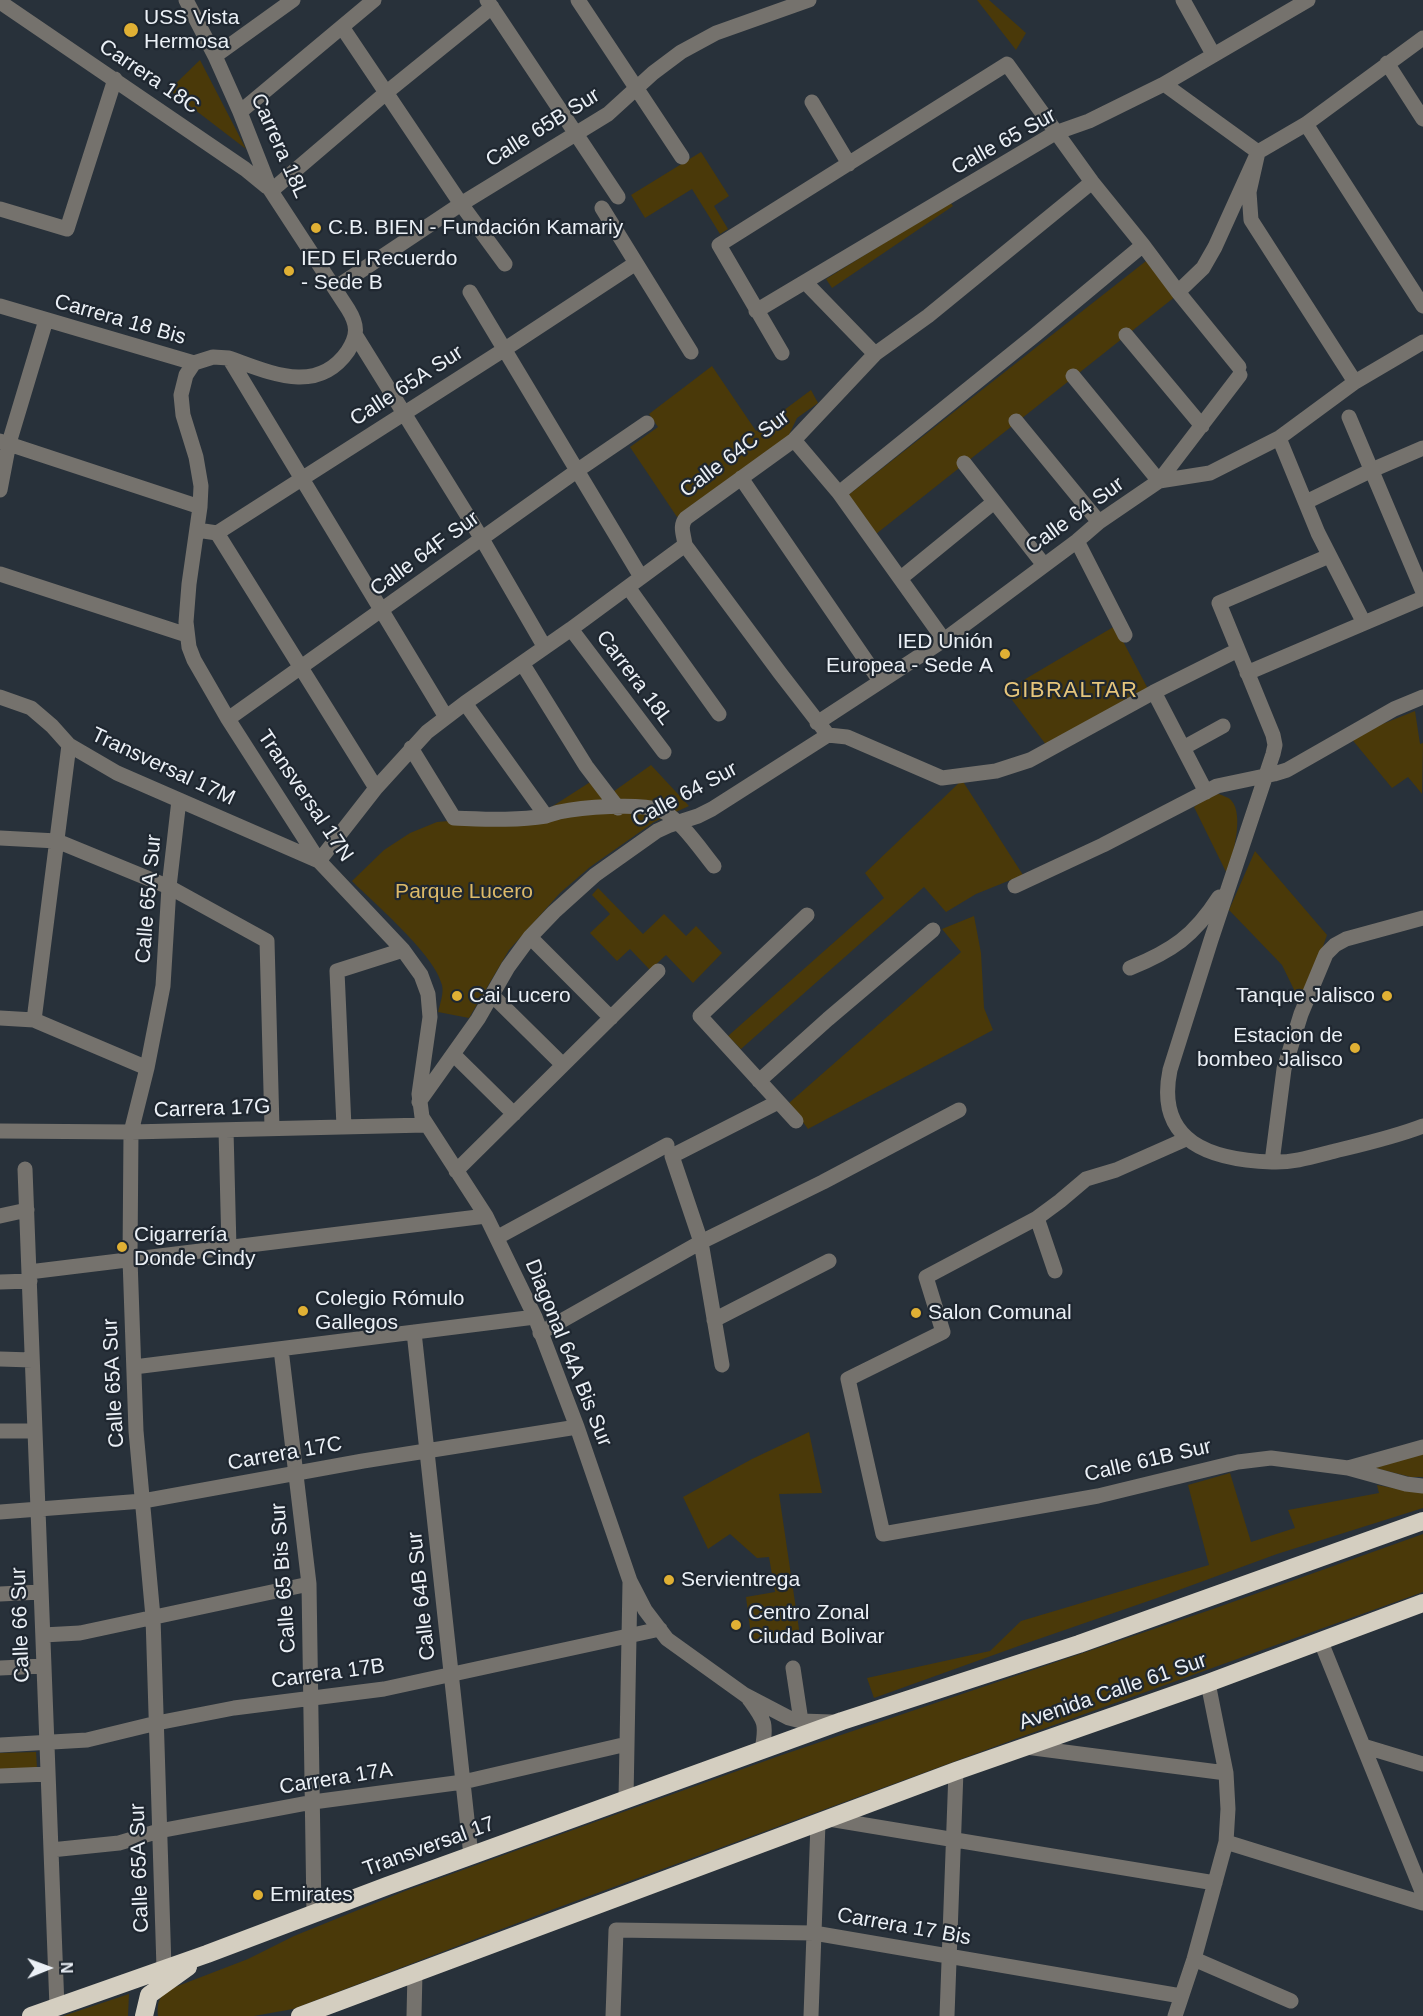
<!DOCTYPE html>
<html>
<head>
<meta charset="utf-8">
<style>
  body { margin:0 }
  #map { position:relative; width:1423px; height:2016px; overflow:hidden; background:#28313a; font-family:Arial,sans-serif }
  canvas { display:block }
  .north { position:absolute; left:18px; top:1938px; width:60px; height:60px; -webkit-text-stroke:4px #1f2730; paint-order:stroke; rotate:89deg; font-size:16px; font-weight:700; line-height:24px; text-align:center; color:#ebf0f6 }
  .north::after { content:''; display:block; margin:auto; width:21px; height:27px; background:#ebf0f6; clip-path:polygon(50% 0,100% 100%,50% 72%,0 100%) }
</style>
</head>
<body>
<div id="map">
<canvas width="1423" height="2016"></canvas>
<div class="north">N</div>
</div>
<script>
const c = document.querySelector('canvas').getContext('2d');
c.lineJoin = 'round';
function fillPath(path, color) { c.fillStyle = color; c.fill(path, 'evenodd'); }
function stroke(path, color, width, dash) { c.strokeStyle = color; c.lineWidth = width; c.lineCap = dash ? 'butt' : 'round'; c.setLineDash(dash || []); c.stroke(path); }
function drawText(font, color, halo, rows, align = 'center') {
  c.font = font + ' Arial,sans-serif'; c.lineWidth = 4.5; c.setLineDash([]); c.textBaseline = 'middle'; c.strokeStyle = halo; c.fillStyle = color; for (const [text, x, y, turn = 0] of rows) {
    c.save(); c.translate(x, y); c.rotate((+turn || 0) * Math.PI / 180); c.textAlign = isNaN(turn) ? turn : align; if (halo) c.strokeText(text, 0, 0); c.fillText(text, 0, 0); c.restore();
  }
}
const green = new Path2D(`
  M 977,0 L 989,0 L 1026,33 L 1016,50 Z
  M 200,60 L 246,149 L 169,90 Z
  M 701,152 L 729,196 L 714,206 L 728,229 L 720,234 L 692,189 L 645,218 L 631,195 Z
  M 950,202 L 953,206 L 832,288 L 826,279 Z
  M 1146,261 L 1176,296 L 876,534 L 847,496 Z
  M 712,366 L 756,431 L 811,390 L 818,403 L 797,418 L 786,441 L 677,517 L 630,447 L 658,427 L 649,414 Z
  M 1115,626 L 1148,689 L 1047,746 L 1009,696 L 1022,681 Z
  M 1415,711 L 1420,744 L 1423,743 L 1422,794 L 1408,777 L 1392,788 L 1350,737 Z
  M 651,765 L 689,806 L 654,822 L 590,867 L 560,893 L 509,950 L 469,1018 L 438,1012 C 440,1004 444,993 442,985 C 435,955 375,904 352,881 L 384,850 L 410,833 L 437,822 L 542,813 L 598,777 L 610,794 Z
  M 962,780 L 1023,875 L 976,894 L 946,912 L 924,887 L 741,1049 L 728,1036 L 884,898 L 865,873 Z
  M 1219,794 C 1223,796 1228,797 1231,800 C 1245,815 1232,858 1227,874 L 1194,807 L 1210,795 Z
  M 1255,851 L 1327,935 L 1302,1006 L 1282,965 L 1229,910 Z
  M 598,888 L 643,934 L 664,914 L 686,936 L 696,926 L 722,953 L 693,983 L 666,955 L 650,970 L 630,949 L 617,961 L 590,933 L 610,914 L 592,895 Z
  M 974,916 L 981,953 L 984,1008 L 993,1030 L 808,1129 L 789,1103 L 961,952 L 942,929 Z
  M 809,1432 L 822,1493 L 779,1494 L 800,1636 L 752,1643 L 746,1597 L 775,1592 L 769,1557 L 757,1558 L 730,1534 L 708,1549 L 683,1497 L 752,1459 Z
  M 1423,1451 L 1423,1477 L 1411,1477 L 1367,1466 Z
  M 1230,1473 L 1251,1542 L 1295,1528 L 1288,1510 L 1379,1493 L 1377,1485 L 1403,1490 L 1423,1492 L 1423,1508 L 1277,1554 L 1157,1598 L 1027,1643 L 874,1698 L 867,1678 L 990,1651 L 1021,1621 L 1209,1565 L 1188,1485 Z
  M 1423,1534 L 1423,1592 L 1018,1738 L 554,1909 L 293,2009 L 254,2016 L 158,2016 C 157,2002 159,1997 170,1989 L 248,1959 L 294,1936 L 405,1891 L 559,1835 L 779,1756 L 1213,1609 Z
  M 36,1752 L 37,1768 L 0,1769 L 0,1753 Z
  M 129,1994 L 128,2016 L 63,2016 Z`);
const minor = new Path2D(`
  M 186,0 L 215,56 L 240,112 L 271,191 L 348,309 C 358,325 358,335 348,351 C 317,396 269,372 229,358 L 213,357 L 194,363 L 186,375 L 181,395 L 183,415 L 196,457 L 201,486 L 200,507 L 189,584 L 186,622 L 189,647 L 194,660 L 228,719 L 319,861 L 403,950 L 421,975 L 428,994 L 430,1017 L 419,1094 L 422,1117 L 486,1216 L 535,1317 L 577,1427 L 630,1581 L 645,1610 L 667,1639 L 745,1695 L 789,1718 L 801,1721 L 832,1722
  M 487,0 L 618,197
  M 578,0 L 682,157
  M 1183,0 L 1213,54
  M 0,2 L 245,169 L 267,187
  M 342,27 L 461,204 L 505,264
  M 215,56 L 293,0
  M 1387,63 L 1423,119
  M 1164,84 L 1258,152 L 1249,192 L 1251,220 L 1355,382
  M 812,102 L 849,164
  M 240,112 L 374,0
  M 1306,124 L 1423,306
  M 1092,182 L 928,316 L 875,354 L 794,440 L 686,518 C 679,526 684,535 685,545 L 780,673 L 828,735 L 847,737 L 942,778 L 996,771 L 1030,760 L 1154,692 L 1238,650
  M 271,191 L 387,92 L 492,7
  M 602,208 L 691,352
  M 0,209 L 67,229 L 115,79
  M 1143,245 L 1178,292 L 1239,367
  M 806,283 L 875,354
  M 335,288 L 461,204 L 608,114 L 653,73 L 681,52 L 716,33 L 809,0
  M 470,292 L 641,577
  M 1178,292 L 1203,268 L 1215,247 L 1258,152 L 1306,124 L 1423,38
  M 0,306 L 194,363
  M 756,311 L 1055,133 L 1089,121 L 1164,84 L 1308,0
  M 1126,335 L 1202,426
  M 356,336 L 482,539 L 544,646
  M 782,353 L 719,245 L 1007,64 L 1092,182 L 1143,245 L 1035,335 L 839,493
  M 229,358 L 446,717
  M 1073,376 L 1159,481 L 1210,473 L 1279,438 L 1355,382 L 1423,342
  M 1349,417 L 1423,592
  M 1016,421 L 1099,522
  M 1279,438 L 1318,533 L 1364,623
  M 794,440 L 839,493 L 944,640
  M 0,441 L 200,507
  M 964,463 L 1044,565
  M 741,478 L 880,681
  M 0,490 L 9,443 L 46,320
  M 1306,502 L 1372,470 L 1423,448
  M 197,530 L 217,533 L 505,349 L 636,263
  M 217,533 L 376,788
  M 1077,541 L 1125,635
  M 1329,556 L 1219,603 L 1273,735 L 1275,745 L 1273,754 L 1211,940 L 1170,1070 C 1155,1143 1212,1160 1272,1162 C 1293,1163 1315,1156 1335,1151 C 1364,1144 1395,1137 1423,1126
  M 0,574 L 187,635
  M 901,578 L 994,502
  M 628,587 L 719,714
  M 571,629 L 664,752
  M 522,663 L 586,766 L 618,808
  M 1247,673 L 1423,598
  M 1154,692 L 1206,792
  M 0,697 L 31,708 L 52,726 L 69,745 L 117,773 L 319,861
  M 465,703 L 546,816
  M 228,719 L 578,470 L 647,423
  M 817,723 L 944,640 L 1077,541 L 1099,522 L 1159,481 L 1240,375
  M 411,748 L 454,818 C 484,819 516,821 546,816 C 550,815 555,813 559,812 C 582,807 638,803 660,810 C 679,817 701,850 714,866
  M 1183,748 L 1223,726
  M 0,838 L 57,841 L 169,887 L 267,941 L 272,1128
  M 319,861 L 376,788 L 427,732 L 465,703 L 571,629 L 685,545
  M 1015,886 L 1103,845 L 1217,786 L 1274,774 L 1287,770 L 1394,709 L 1423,697
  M 530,937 L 611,1018
  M 1130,968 C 1172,951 1194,936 1219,897
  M 492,995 L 563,1065
  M 0,1018 L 34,1020 L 147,1068
  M 34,1020 L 69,745
  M 454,1055 L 514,1114
  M 759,1081 L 828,1019 L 933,930
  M 419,1102 L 478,1019 L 508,967 L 530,937 L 554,912 L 595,875 L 657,831 L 670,825 L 698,816 L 712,809 L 828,735
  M 796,1121 L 700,1016 L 807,915
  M 344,1127 L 337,971 L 403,950
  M 226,1130 L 229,1248
  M 0,1131 L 131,1132 L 426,1125
  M 1186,1139 L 1116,1170 L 1086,1179 L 1060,1201 L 1037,1218 L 926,1277 L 943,1332 L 848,1379 L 883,1534 L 1098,1496 L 1238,1462 L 1271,1458 L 1348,1468 L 1406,1484 L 1423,1486
  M 1272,1162 L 1284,1069 L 1301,1014 L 1326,954 L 1335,945 L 1346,939 L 1423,918
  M 25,1169 L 57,2007
  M 456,1171 L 658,971
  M 0,1216 L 27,1210
  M 1037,1218 L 1055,1271
  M 498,1237 L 667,1145
  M 29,1272 L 486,1216
  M 0,1282 L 30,1281
  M 714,1320 L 829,1261
  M 414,1332 L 471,1856
  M 540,1333 L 701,1242 L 823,1182 L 959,1110
  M 281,1349 L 309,1584 L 314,1913
  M 0,1359 L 32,1360
  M 722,1365 L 701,1242 L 672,1156 L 778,1102
  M 134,1367 L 535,1317
  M 0,1431 L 35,1431
  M 1348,1468 L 1423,1447
  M 0,1512 L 143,1501 L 363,1461 L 577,1427
  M 0,1594 L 41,1592
  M 43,1635 L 80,1633 L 309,1584
  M 1321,1642 L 1423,1894
  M 0,1668 L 44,1666
  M 793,1668 L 801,1721
  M 749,1699 C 765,1721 767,1723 762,1750
  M 0,1745 L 87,1740 L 157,1723 L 234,1708 L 384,1689 L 660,1629
  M 1363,1746 L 1423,1764
  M 1026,1747 L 1226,1773
  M 0,1776 L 48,1774
  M 626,1799 L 630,1583
  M 829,1819 L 1215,1883
  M 1226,1842 L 1423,1903
  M 51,1850 L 119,1843 L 159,1831 L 313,1802 L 463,1782 L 627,1744
  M 1194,1959 L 1291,2001
  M 164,1968 L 153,1617 L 136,1431 L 130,1259 L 131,1132 L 147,1068 L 163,986 L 169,887 L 179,800
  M 414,2016 L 415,1972
  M 613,2016 L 616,1930 L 814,1933 L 1181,1996
  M 811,2016 L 818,1823
  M 947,2016 L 956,1771
  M 1175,2016 L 1194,1959 L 1226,1842 L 1228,1809 L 1226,1773 L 1208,1683`);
const highway = new Path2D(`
  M 31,2016 L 207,1954 L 387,1886 L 842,1721 L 1079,1644 L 1423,1521
  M 144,2016 L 149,1995 L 188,1967
  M 300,2016 L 956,1771 L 1208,1683 L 1423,1603`);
const markers = [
  [131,30,8,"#e0b034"],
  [316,228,6,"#e0b034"],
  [289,271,6,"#e0b034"],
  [1005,654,6,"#e0b034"],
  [457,996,6,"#e0b034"],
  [1387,996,6,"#e0b034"],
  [1355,1048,6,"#e0b034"],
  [122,1247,6,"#e0b034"],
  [303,1311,6,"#e0b034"],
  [916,1313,6,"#e0b034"],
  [669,1580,6,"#e0b034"],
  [736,1625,6,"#e0b034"],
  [258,1895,6,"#e0b034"]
];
const poiNames = [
  ["USS Vista",144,18],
  ["Hermosa",144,42],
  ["C.B. BIEN - Fundación Kamariy",328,228],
  ["IED El Recuerdo",301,259],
  ["- Sede B",301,283],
  ["IED Unión",993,642,"right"],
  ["Europea - Sede A",993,666,"right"],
  ["Cai Lucero",469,996],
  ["Tanque Jalisco",1375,996,"right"],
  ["Estacion de",1343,1036,"right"],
  ["bombeo Jalisco",1343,1060,"right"],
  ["Cigarrería",134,1235],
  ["Donde Cindy",134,1259],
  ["Colegio Rómulo",315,1299],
  ["Gallegos",315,1323],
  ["Salon Comunal",928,1313],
  ["Servientrega",681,1580],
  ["Centro Zonal",748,1613],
  ["Ciudad Bolivar",748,1637],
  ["Emirates",270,1895]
];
const streetNames = [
  ["Carrera 18C",149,77,34],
  ["Calle 65B Sur",543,128,-32],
  ["Calle 65 Sur",1004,142,-29],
  ["Carrera 18L",279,146,66],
  ["Carrera 18 Bis",120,320,16],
  ["Calle 65A Sur",407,386,-33],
  ["Calle 64C Sur",735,454,-37],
  ["Calle 64 Sur",1075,516,-36],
  ["Calle 64F Sur",425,554,-36],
  ["Carrera 18L",634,678,53],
  ["Transversal 17M",163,767,25],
  ["Calle 64 Sur",685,795,-28],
  ["Transversal 17N",305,796,56],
  ["Calle 65A Sur",149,899,-85],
  ["Carrera 17G",212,1109,-2],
  ["Diagonal 64A Bis Sur",568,1353,68],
  ["Calle 65A Sur",114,1383,-93],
  ["Carrera 17C",285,1454,-10],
  ["Calle 61B Sur",1148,1461,-13],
  ["Calle 65 Bis Sur",284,1578,-94],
  ["Calle 64B Sur",422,1596,-96],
  ["Calle 66 Sur",21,1625,-92],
  ["Carrera 17B",328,1674,-8],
  ["Avenida Calle 61 Sur",1113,1692,-19],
  ["Carrera 17A",336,1779,-9],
  ["Transversal 17",429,1847,-20],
  ["Calle 65A Sur",140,1868,-92],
  ["Carrera 17 Bis",904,1927,10]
];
const parkNames = [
  ["Parque Lucero",464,892]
];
const neighbourhoodNames = [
  ["GIBRALTAR",1071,691]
];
fillPath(green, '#4a3909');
stroke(minor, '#75726d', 15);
stroke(highway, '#d4cec0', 18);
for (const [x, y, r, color] of markers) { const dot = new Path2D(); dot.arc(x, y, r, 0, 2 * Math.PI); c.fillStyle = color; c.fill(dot); stroke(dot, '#1f2730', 2); }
drawText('21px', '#ebf0f6', '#1f2730', poiNames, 'left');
drawText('21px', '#ebf0f6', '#1f2730', streetNames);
drawText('21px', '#ddba68', '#1f2730', parkNames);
c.letterSpacing = '1.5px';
drawText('22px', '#e6c57b', '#1f2730', neighbourhoodNames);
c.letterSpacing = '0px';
</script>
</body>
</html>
